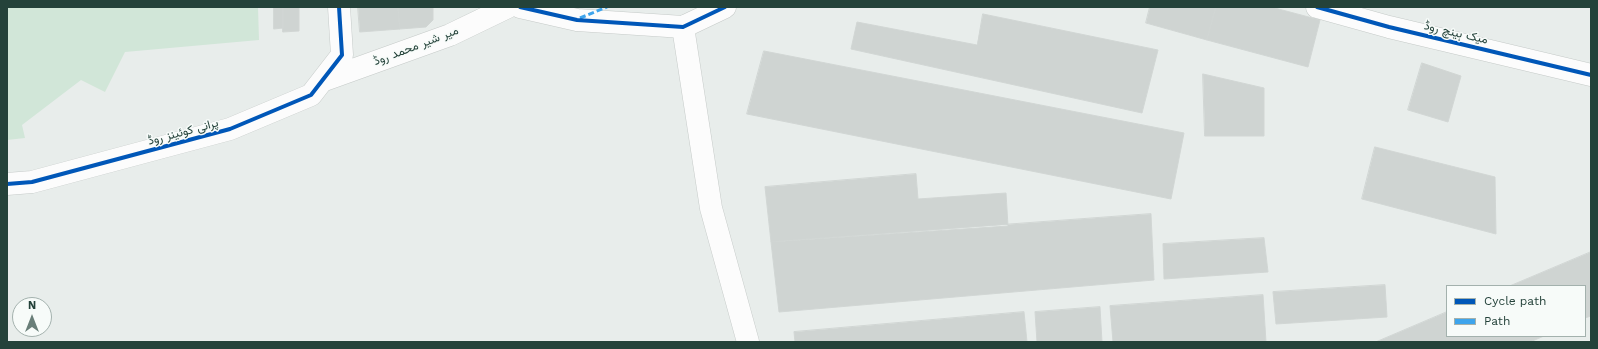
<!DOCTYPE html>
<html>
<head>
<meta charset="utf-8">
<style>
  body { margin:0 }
  #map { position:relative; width:1598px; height:349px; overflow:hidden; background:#e8edeb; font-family:"Work Sans",sans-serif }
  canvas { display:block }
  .frame { position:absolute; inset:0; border:8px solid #24423a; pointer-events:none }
  .legend { position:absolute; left:1446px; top:285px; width:140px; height:52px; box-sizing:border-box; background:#f7fbf9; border:1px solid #a3b1ad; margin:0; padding:5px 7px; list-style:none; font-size:12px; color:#24423a }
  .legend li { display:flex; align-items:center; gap:8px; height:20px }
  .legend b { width:20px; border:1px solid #a3b1ad }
  .north { position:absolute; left:12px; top:297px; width:40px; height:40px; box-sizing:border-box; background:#f7fbf9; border:1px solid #a3b1ad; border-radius:50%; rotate:0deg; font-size:11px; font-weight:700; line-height:16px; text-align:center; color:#24423a }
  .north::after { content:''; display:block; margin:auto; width:14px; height:18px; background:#697e78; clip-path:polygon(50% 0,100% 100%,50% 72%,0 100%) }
</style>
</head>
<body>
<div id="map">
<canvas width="1598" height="349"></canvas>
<div class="frame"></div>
<ul class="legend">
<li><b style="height:5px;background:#0057b8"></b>Cycle path</li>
<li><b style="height:5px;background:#3ea4ec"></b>Path</li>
</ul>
<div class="north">N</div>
</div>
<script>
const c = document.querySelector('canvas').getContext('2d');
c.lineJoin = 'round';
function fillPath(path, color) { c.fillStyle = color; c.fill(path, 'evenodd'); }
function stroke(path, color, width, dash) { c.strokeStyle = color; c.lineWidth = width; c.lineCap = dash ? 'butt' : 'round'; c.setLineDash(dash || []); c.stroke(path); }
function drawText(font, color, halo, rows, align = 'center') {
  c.font = font + ' "Work Sans",Vazirmatn,sans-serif'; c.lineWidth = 3; c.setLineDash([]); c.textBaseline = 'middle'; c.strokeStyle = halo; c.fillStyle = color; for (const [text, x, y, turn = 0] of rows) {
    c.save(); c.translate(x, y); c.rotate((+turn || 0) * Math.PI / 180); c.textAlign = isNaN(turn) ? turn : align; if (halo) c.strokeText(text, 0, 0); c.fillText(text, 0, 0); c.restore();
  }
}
const green = new Path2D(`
  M 7,7 L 258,7 L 259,40 L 125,52 L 105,92 L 81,80 L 22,125 L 25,138 L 7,140 Z`);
const building = new Path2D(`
  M 274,7 L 283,7 L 283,28 L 274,29 Z
  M 283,7 L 299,7 L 299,31 L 283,32 Z
  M 358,7 L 398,7 L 400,29 L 360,32 Z
  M 398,7 L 433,7 L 433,20 L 426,27 L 400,29 Z
  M 1150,7 L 1216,7 L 1207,40 L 1146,23 Z
  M 1216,7 L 1271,7 L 1320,20 L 1308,67 L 1207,40 Z
  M 983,14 L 1158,50 L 1142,113 L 851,49 L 857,22 L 977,45 Z
  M 764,51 L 1184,133 L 1171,199 L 747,114 Z
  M 1422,63 L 1461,76 L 1448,122 L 1408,110 Z
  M 1203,74 L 1264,88 L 1264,136 L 1205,136 Z
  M 1375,147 L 1495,177 L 1496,234 L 1362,199 Z
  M 916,174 L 918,199 L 1006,193 L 1008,226 L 771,242 L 765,187 Z
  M 1151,214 L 1154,280 L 779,312 L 771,242 Z
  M 1264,238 L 1268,272 L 1164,279 L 1163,244 Z
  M 1591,252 L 1591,316 L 1585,318 L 1585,286 L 1510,286 Z
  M 1385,285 L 1387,317 L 1276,324 L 1273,292 Z
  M 1263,295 L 1266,342 L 1113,342 L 1110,306 Z
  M 1100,307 L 1102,342 L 1037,342 L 1035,312 Z
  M 1024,312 L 1027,342 L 795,342 L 794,332 Z
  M 1447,312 L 1447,336 L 1544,336 L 1530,342 L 1376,342 Z`);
const minor = new Path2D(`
  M 520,7 L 577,20 L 683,27 L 725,7
  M 1317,7 L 1389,27 L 1591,75
  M 683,27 L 711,208 L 748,342
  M 322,81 L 450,35 L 508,7
  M 7,184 L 32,182 L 230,129 L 311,95 L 342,55 L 339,7`);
const quiet = new Path2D(`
  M 580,18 L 607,7`);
const cycleway = new Path2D(`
  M 520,7 L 577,20 L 683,27 L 725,7
  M 1317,7 L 1389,27 L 1591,75
  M 7,184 L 32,182 L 230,129 L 311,95 L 342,55 L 339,7`);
const streetNames = [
  ["میک ہینچ روڈ",1456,33,13],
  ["میر شیر محمد روڈ",416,46,-21],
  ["پرانی کوئینز روڈ",183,132,-15]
];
fillPath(green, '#d1e6d8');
fillPath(building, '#cfd4d2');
stroke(building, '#d1d6d4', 1);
stroke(minor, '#c5cac8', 23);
stroke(minor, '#fcfcfc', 22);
stroke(quiet, '#3ea4ec', 3, [6, 3]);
stroke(cycleway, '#0057b8', 4);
drawText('12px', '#24423a', '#f7fbf9', streetNames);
</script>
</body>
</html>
